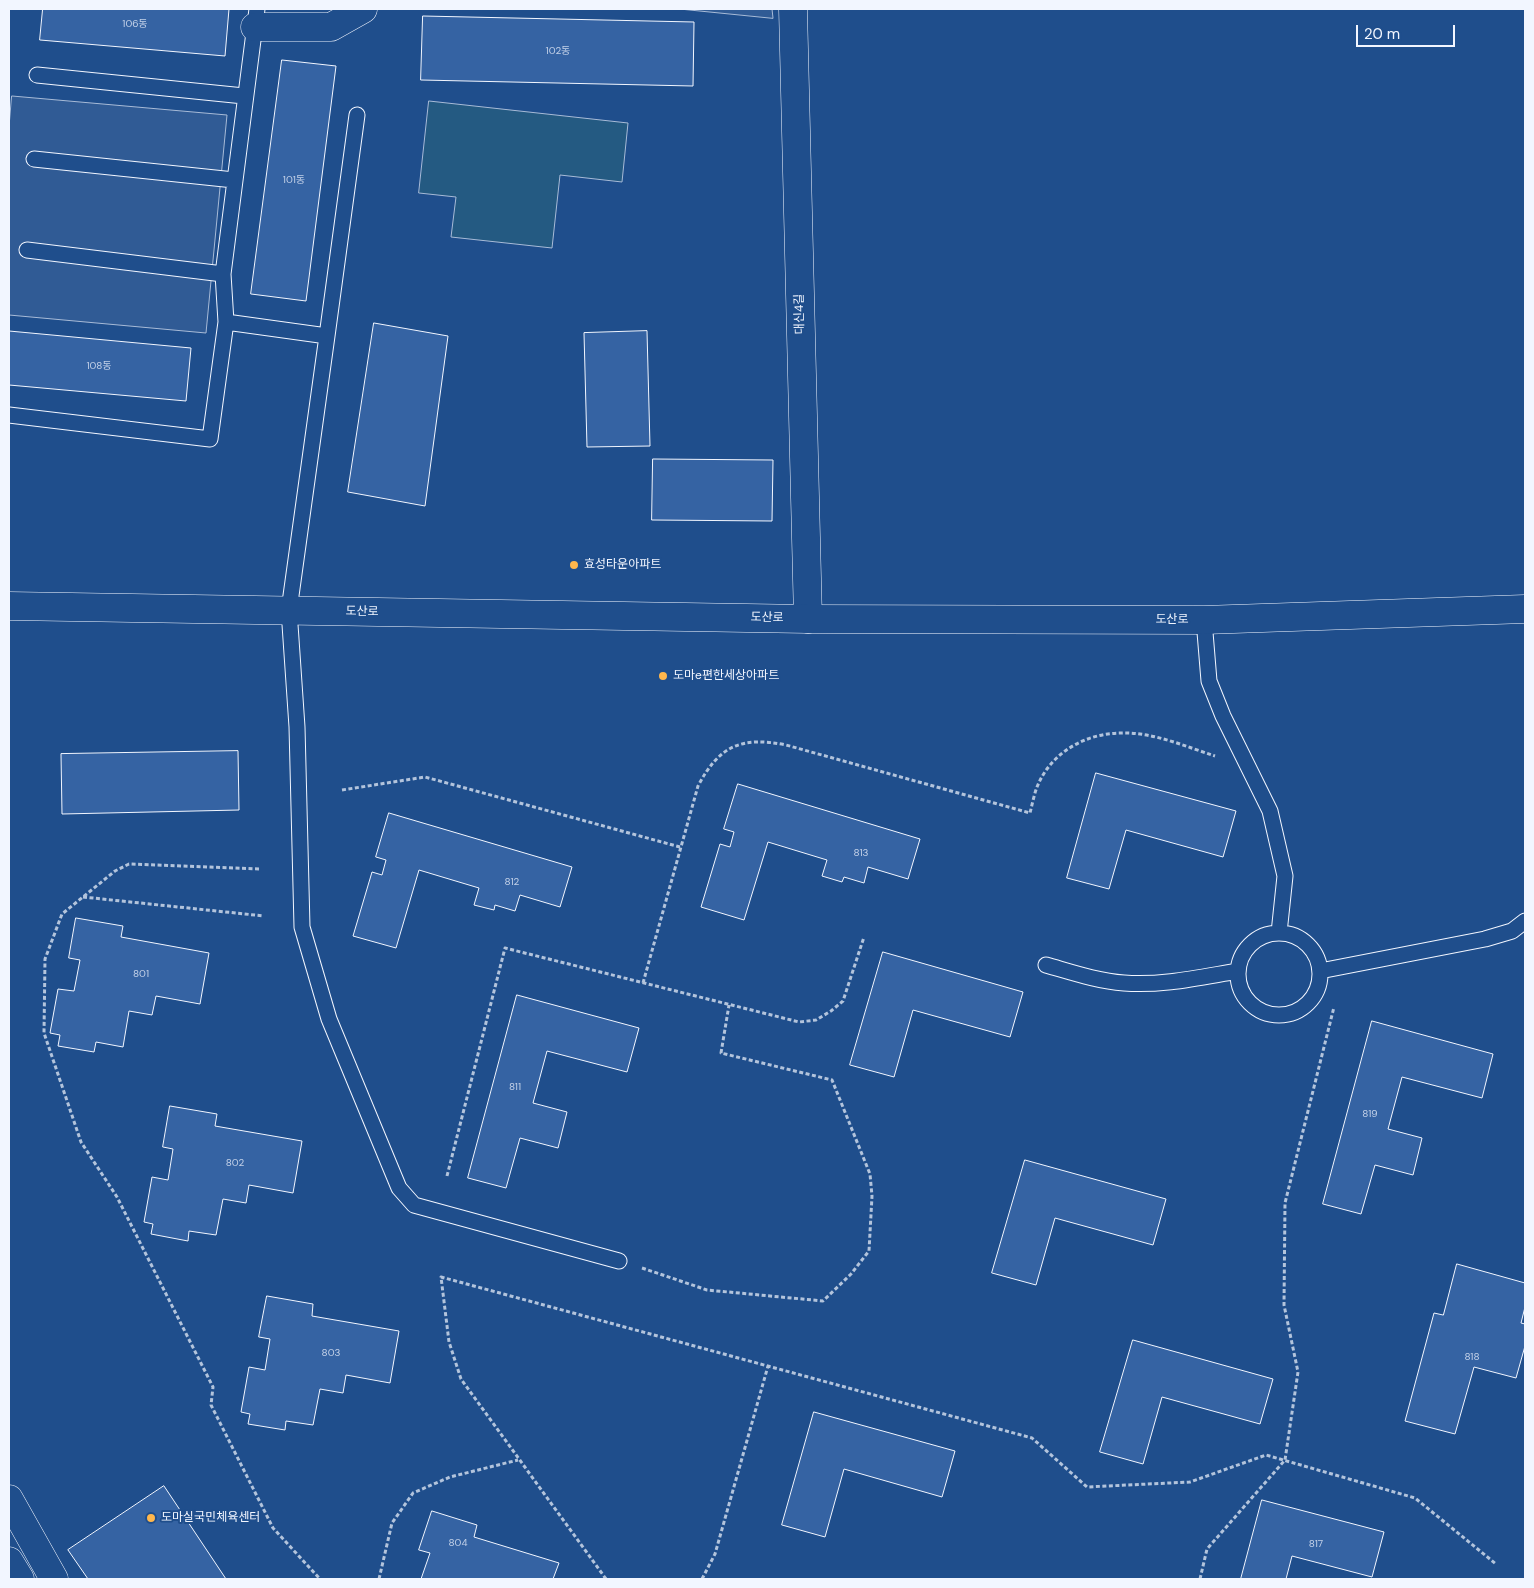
<!DOCTYPE html>
<html>
<head>
<meta charset="utf-8">
<style>
  body { margin:0 }
  #map { position:relative; width:1534px; height:1588px; overflow:hidden; background:#1f4e8c; font-family:"DM Sans",sans-serif }
  canvas { display:block }
  .frame { position:absolute; inset:0; border:10px solid #f2f6ff; pointer-events:none }
  .scale { position:absolute; left:1356px; top:25px; width:99px; height:22px; box-sizing:border-box; border:2px solid #f2f6ff; border-top:0; padding-left:6px; font-size:15px; line-height:18px; white-space:nowrap; color:#f2f6ff; -webkit-text-stroke:4px #1f4e8c; paint-order:stroke }
</style>
</head>
<body>
<div id="map">
<canvas width="1534" height="1588"></canvas>
<div class="frame"></div>
<div class="scale">20 m</div>
</div>
<script>
const c = document.querySelector('canvas').getContext('2d');
c.lineJoin = 'round';
function fillPath(path, color) { c.fillStyle = color; c.fill(path, 'evenodd'); }
function stroke(path, color, width, dash) { c.strokeStyle = color; c.lineWidth = width; c.lineCap = dash ? 'butt' : 'round'; c.setLineDash(dash || []); c.stroke(path); }
function drawText(font, color, halo, rows, align = 'center') {
  c.font = font + ' "DM Sans","Noto Sans KR",sans-serif'; c.lineWidth = 4; c.setLineDash([]); c.textBaseline = 'middle'; c.strokeStyle = halo; c.fillStyle = color; for (const [text, x, y, turn = 0] of rows) {
    c.save(); c.translate(x, y); c.rotate((+turn || 0) * Math.PI / 180); c.textAlign = isNaN(turn) ? turn : align; if (halo) c.strokeText(text, 0, 0); c.fillText(text, 0, 0); c.restore();
  }
}
const green = new Path2D(`
  M 429,101 L 628,123 L 622,182 L 560,175 L 552,248 L 451,237 L 456,197 L 419,193 Z`);
const parking = new Path2D(`
  M 680,9 L 772,9 L 773,18 Z
  M 12,96 L 227,115 L 206,333 L 9,315 L 9,127 Z`);
const building = new Path2D(`
  M 43,9 L 229,9 L 225,56 L 40,40 Z
  M 423,16 L 694,22 L 693,86 L 421,80 Z
  M 282,60 L 336,66 L 306,301 L 251,294 Z
  M 374,323 L 448,336 L 425,506 L 348,492 Z
  M 9,331 L 191,348 L 186,401 L 9,385 Z
  M 647,331 L 650,446 L 587,447 L 584,333 Z
  M 653,459 L 773,460 L 772,521 L 652,520 Z
  M 238,751 L 239,810 L 62,814 L 61,754 Z
  M 1096,773 L 1236,811 L 1223,857 L 1126,830 L 1109,889 L 1067,878 Z
  M 738,784 L 920,839 L 908,879 L 868,867 L 864,883 L 844,877 L 842,882 L 822,876 L 827,860 L 768,842 L 744,920 L 701,907 L 720,844 L 730,847 L 734,832 L 724,829 Z
  M 389,813 L 572,867 L 560,907 L 520,895 L 515,911 L 495,905 L 494,910 L 474,905 L 479,888 L 419,870 L 396,948 L 353,936 L 372,872 L 382,875 L 386,860 L 376,857 Z
  M 76,918 L 123,926 L 121,937 L 209,953 L 200,1004 L 156,996 L 152,1015 L 129,1011 L 123,1047 L 96,1042 L 94,1052 L 58,1046 L 60,1035 L 50,1033 L 58,989 L 74,991 L 80,960 L 69,958 Z
  M 883,952 L 1023,992 L 1010,1037 L 913,1010 L 894,1077 L 850,1065 Z
  M 517,995 L 639,1028 L 627,1072 L 547,1051 L 533,1103 L 567,1112 L 558,1148 L 520,1138 L 506,1188 L 468,1178 Z
  M 1372,1021 L 1493,1054 L 1482,1098 L 1402,1077 L 1388,1129 L 1422,1138 L 1413,1175 L 1375,1165 L 1361,1214 L 1323,1204 Z
  M 170,1106 L 217,1114 L 215,1126 L 302,1141 L 293,1193 L 249,1185 L 246,1203 L 223,1199 L 216,1235 L 189,1231 L 188,1241 L 151,1234 L 153,1224 L 144,1222 L 152,1177 L 168,1180 L 173,1149 L 163,1147 Z
  M 1025,1160 L 1166,1199 L 1153,1245 L 1055,1218 L 1036,1285 L 992,1273 Z
  M 1457,1264 L 1525,1283 L 1525,1307 L 1521,1323 L 1525,1324 L 1525,1346 L 1516,1378 L 1474,1367 L 1455,1434 L 1405,1421 L 1434,1313 L 1443,1315 Z
  M 267,1296 L 313,1304 L 312,1316 L 399,1331 L 390,1383 L 346,1375 L 343,1393 L 320,1389 L 313,1425 L 286,1421 L 285,1430 L 248,1424 L 250,1414 L 241,1412 L 249,1367 L 265,1370 L 270,1339 L 259,1337 Z
  M 1133,1340 L 1273,1379 L 1260,1424 L 1162,1397 L 1143,1464 L 1100,1452 Z
  M 814,1412 L 955,1451 L 942,1497 L 844,1469 L 825,1537 L 782,1525 Z
  M 164,1486 L 226,1579 L 88,1579 L 68,1550 Z
  M 1262,1500 L 1384,1532 L 1372,1577 L 1292,1556 L 1286,1579 L 1241,1579 Z
  M 432,1511 L 477,1525 L 474,1537 L 559,1563 L 553,1579 L 421,1579 L 430,1553 L 419,1550 Z`);
const path = new Path2D(`
  M 342,790 L 425,777 L 680,847
  M 259,869 L 129,864 L 115,871 L 62,914 L 45,959 L 44,1033 L 81,1142 L 117,1197 L 213,1387 L 211,1405 L 273,1528 L 320,1579
  M 83,897 L 264,916
  M 643,983 L 698,786 C 719,746 741,736 786,745 L 1030,813 C 1032,805 1034,795 1037,787 C 1051,752 1086,733 1122,733 C 1153,732 1187,747 1215,756
  M 447,1176 L 505,948 L 799,1022 L 816,1020 L 831,1011 L 843,1001 L 864,937
  M 642,1268 L 707,1290 L 823,1301 L 851,1274 L 869,1251 L 872,1196 L 870,1174 L 832,1080 L 721,1053 L 729,1005
  M 379,1579 L 392,1523 L 413,1493 L 450,1477 L 518,1460
  M 606,1579 L 461,1379 L 449,1342 L 441,1277 L 1032,1438 L 1087,1487 L 1190,1482 L 1266,1455 L 1415,1498 L 1496,1564
  M 702,1579 L 715,1554 L 768,1366
  M 1200,1579 L 1207,1549 L 1285,1460 L 1298,1372 L 1284,1305 L 1285,1203 L 1334,1007`);
const lane = new Path2D(`
  M 37,75 L 244,96
  M 34,159 L 234,180
  M 27,250 L 223,274
  M 226,322 L 327,336 L 357,115
  M 327,336 L 289,610 L 297,727 L 302,927 L 329,1019 L 399,1188 L 414,1205 L 619,1261
  M 9,415 L 210,439 L 226,322 L 223,274 L 257,9
  M 1204,620 L 1209,681 L 1223,716 L 1270,811 L 1285,876 L 1279,933
  M1238 974a41 41 0 1 1 82 0a41 41 0 1 1-82 0Z
  M 1046,965 C 1071,972 1097,981 1124,983 C 1162,986 1201,977 1238,971
  M 1320,971 L 1485,939 L 1512,931 L 1525,921`);
const street = new Path2D(`
  M 793,9 L 808,619
  M 255,27 L 331,27 L 363,9
  M 9,1499 L 54,1579`);
const primary = new Path2D(`
  M 9,606 L 808,619 L 1204,620 L 1525,609
  M 9,1561 L 20,1579`);
const markers = [
  [574,565,5,"#ffb74d"],
  [663,676,5,"#ffb74d"],
  [151,1518,5,"#ffb74d"]
];
const numberNames = [
  ["106동",135,24],
  ["102동",558,51],
  ["101동",294,180],
  ["108동",99,366],
  ["813",861,853],
  ["812",512,882],
  ["801",141,974],
  ["811",515,1087],
  ["819",1370,1114],
  ["802",235,1163],
  ["803",331,1353],
  ["818",1472,1357],
  ["804",458,1543],
  ["817",1316,1544]
];
const streetNames = [
  ["대신4길",800,314,-91],
  ["도산로",362,612,1],
  ["도산로",767,618,1],
  ["도산로",1172,620]
];
const poiNames = [
  ["효성타운아파트",584,565],
  ["도마e편한세상아파트",673,676],
  ["도마실국민체육센터",161,1518]
];
fillPath(green, '#245a82');
stroke(green, '#a8bbd7', 1);
fillPath(parking, '#305b95');
stroke(parking, '#a8bbd7', 1);
fillPath(building, '#3563a3');
stroke(building, '#f2f6ff', 1);
stroke(lane, '#f2f6ff', 17);
stroke(street, '#f2f6ff', 29);
stroke(primary, '#f2f6ff', 29);
stroke(path, '#b3c4dc', 3, [4, 2.5]);
stroke(lane, '#1f4e8c', 15);
stroke(street, '#1f4e8c', 28);
stroke(primary, '#1f4e8c', 28);
for (const [x, y, r, color] of markers) { const dot = new Path2D(); dot.arc(x, y, r, 0, 2 * Math.PI); c.fillStyle = color; c.fill(dot); stroke(dot, '#1f4e8c', 2); }
drawText('10px', '#c3d1e8', null, numberNames);
drawText('12px', '#f2f6ff', '#1f4e8c', streetNames);
drawText('12px', '#f2f6ff', '#1f4e8c', poiNames, 'left');
</script>
</body>
</html>
